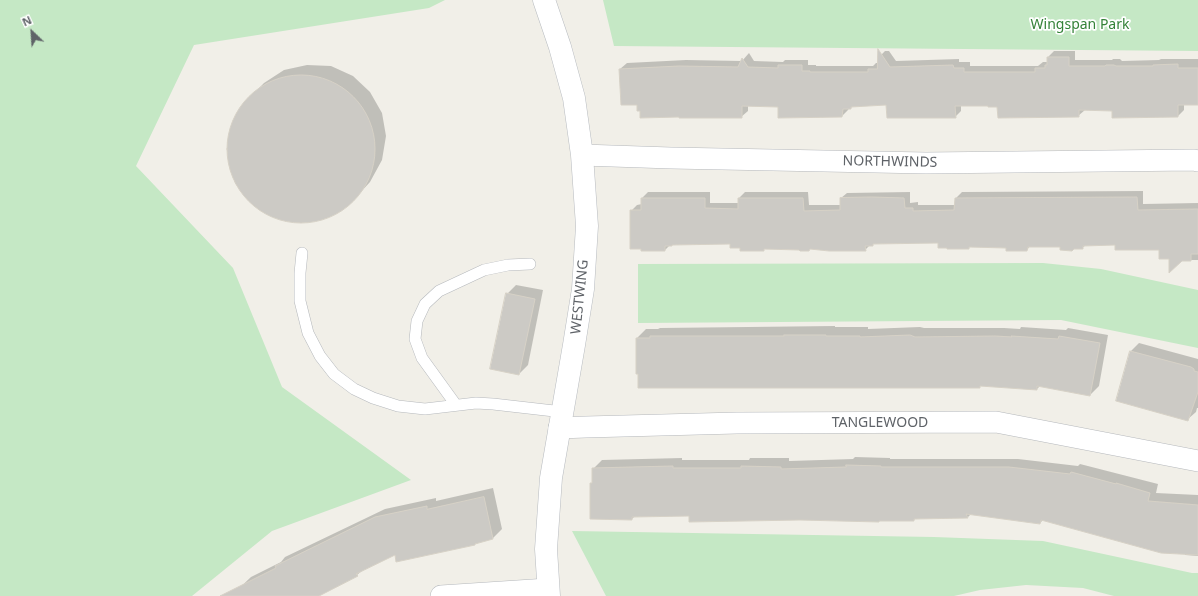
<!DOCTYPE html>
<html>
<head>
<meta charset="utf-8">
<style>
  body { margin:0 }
  #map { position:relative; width:1198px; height:596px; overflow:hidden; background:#f1efe8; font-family:"Noto Sans",sans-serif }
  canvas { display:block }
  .north { position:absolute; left:12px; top:12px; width:40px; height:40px; -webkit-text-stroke:3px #fff; paint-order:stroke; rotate:335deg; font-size:11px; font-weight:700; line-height:16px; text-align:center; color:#5f6368 }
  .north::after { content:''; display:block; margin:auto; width:14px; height:18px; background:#5f6368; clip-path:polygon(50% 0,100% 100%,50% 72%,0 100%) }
</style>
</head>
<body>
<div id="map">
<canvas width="1198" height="596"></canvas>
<div class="north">N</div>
</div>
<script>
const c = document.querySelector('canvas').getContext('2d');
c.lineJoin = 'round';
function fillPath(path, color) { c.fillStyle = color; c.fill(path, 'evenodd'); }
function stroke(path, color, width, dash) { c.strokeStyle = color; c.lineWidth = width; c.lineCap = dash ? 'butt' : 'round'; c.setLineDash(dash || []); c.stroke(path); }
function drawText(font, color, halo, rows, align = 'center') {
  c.font = font + ' "Noto Sans",sans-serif'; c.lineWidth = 3.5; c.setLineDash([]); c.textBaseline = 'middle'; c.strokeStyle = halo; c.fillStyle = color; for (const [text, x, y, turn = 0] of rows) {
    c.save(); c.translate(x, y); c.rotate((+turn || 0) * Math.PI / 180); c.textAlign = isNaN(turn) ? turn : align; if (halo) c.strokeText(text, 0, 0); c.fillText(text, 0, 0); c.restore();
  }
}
const green = new Path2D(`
  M 0,0 L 445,0 L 429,8 L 194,45 L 136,166 L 233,268 L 282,387 L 411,480 L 272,531 L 192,596 L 0,596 Z
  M 603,0 L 1198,0 L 1198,51 L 614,46 Z
  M 1043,263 L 1101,269 L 1198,290 L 1198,348 L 1061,320 L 638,323 L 638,264 Z
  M 572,531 L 934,537 L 1043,541 L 1192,573 L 1198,573 L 1198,596 L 1114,596 L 1083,588 L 1026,585 L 980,590 L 954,596 L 606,596 Z`);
const shadow = new Path2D(`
  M 885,51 L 889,51 L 896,61 L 959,59 L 959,62 L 970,62 L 970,66 L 1038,66 L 1043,62 L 1048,62 L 1048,57 L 1054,51 L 1075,51 L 1075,60 L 1112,60 L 1113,59 L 1120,59 L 1122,61 L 1159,60 L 1161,59 L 1198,59 L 1198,104 L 1184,104 L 1184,110 L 1178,116 L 1113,117 L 1113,110 L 1085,110 L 1078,116 L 989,105 L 961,105 L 961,111 L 955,117 L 886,104 L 853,105 L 851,108 L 849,108 L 848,110 L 842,116 L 779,106 L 748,105 L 748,111 L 741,117 L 680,116 L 641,110 L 620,69 L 627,63 L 686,60 L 742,61 L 749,53 L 754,61 L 783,62 L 785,60 L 808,60 L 808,65 L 816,65 L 816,66 L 873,66 L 876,63 L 878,63 L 879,57 Z
  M 307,65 L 331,66 L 353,76 L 370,92 L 382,113 L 386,136 L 382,160 L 370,182 L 359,194 L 341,210 L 318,220 L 294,222 L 270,216 L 250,202 L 235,183 L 228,160 L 229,135 L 237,113 L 252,95 L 264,83 L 284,70 Z
  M 1143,191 L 1143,204 L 1198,203 L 1198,260 L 1181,260 L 1170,258 L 1160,249 L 1116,244 L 1086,245 L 1082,248 L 1061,246 L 1030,246 L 1027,250 L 1007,247 L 970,246 L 969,248 L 938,242 L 874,243 L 870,245 L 865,250 L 765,248 L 763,250 L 741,247 L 731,243 L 673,244 L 670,245 L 665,250 L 631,211 L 637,205 L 642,204 L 642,198 L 648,192 L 710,192 L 710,203 L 739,203 L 739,198 L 745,192 L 808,192 L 809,205 L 841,205 L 841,198 L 847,193 L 910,192 L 910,203 L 918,202 L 918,205 L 956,205 L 956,198 L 962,192 Z
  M 516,285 L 543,290 L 528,365 L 519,374 L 507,294 Z
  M 835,326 L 835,327 L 868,327 L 868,329 L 920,327 L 924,328 L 1004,328 L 1020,329 L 1021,327 L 1066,330 L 1068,328 L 1108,335 L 1099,386 L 1090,395 L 1040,386 L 1037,389 L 982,385 L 979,387 L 637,338 L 646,329 L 658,329 L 660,328 Z
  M 1139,343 L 1198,359 L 1198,408 L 1197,408 L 1196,412 L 1188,419 L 1131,351 Z
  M 855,457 L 890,458 L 890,459 L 1018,459 L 1078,466 L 1080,464 L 1158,484 L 1156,493 L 1198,495 L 1198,556 L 1185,555 L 1185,553 L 1043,520 L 1040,523 L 971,514 L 968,517 L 916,518 L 914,520 L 690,515 L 635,516 L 632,519 L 591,484 L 593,482 L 593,469 L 602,460 L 682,458 L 682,460 L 749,460 L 750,458 L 789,458 L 789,461 L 853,459 Z
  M 493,488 L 502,529 L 493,538 L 477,542 L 395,553 L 363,570 L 357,575 L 317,596 L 231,596 L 251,577 L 281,562 L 285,557 L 385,509 L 436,498 L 436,501 Z`);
const building = new Path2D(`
  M 878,49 L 890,67 L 953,65 L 954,68 L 964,68 L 964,72 L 1035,72 L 1035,68 L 1045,68 L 1045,65 L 1047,65 L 1047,57 L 1069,57 L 1069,66 L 1105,66 L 1106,65 L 1114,65 L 1116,66 L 1153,66 L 1153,65 L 1178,64 L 1178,68 L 1198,68 L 1198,105 L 1178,105 L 1178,117 L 1112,118 L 1112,111 L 1079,110 L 1079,117 L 998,118 L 997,107 L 988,107 L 988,106 L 955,106 L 956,118 L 887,118 L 886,105 L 851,107 L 851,109 L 843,109 L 842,117 L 778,118 L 778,107 L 742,106 L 742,118 L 679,118 L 679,117 L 640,118 L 640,111 L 637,111 L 637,105 L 621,105 L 619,69 L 679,66 L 738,67 L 742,58 L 748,67 L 778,68 L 778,65 L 802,65 L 802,71 L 810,71 L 810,72 L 868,72 L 868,69 L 877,69 Z
  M227 149a74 74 0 1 1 148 0a74 74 0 1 1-148 0Z
  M 872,197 L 904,198 L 905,208 L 913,208 L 913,211 L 954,210 L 955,198 L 1137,197 L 1138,210 L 1198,209 L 1198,254 L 1191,254 L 1191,261 L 1182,261 L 1169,273 L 1169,259 L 1159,259 L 1159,250 L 1115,250 L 1115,245 L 1083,246 L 1083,249 L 1074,249 L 1072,251 L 1060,250 L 1060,247 L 1028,247 L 1027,251 L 1006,251 L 1006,248 L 969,247 L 969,249 L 947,249 L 947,248 L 938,248 L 938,243 L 873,244 L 873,246 L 865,246 L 866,251 L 829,251 L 810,249 L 809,251 L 800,251 L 799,250 L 764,249 L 764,251 L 740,251 L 740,248 L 730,248 L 730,244 L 672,245 L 672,246 L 665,246 L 665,251 L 641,251 L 641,249 L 630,249 L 630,210 L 641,210 L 641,198 L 705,198 L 705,208 L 738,209 L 738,198 L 803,198 L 804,211 L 840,210 L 840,198 Z
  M 506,293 L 535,299 L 519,375 L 490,369 Z
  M 784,335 L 826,335 L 826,336 L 860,336 L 860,337 L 910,335 L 915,337 L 995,336 L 1012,337 L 1011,336 L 1058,339 L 1059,336 L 1100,343 L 1090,396 L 1037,386 L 1037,390 L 980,386 L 980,388 L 638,388 L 638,374 L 636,374 L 636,338 L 650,338 L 650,336 L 784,336 Z
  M 1130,351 L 1191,367 L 1194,369 L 1194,371 L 1198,372 L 1198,392 L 1188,421 L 1116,401 Z
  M 846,465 L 881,466 L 881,467 L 1009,467 L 1070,474 L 1071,472 L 1116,484 L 1116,483 L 1150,493 L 1148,501 L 1198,505 L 1198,555 L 1161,553 L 1041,520 L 1040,524 L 966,514 L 968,518 L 914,519 L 914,521 L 879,521 L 879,522 L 800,520 L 689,522 L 689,516 L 632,517 L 632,520 L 590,519 L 590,483 L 592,483 L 592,468 L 673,466 L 673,468 L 741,468 L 741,466 L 781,467 L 781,469 L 846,467 Z
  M 484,497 L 493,539 L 475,544 L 475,545 L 396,562 L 395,555 L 356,574 L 358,576 L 319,596 L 220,596 L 276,568 L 275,566 L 375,517 L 427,506 L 427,509 Z`);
const lane = new Path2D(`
  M 302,253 L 300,273 L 300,301 L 308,333 L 320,356 L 334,374 L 354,389 L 373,398 L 398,406 L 425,409 L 476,403 L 493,404 L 563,412
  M 456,405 L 422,358 L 415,339 L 417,321 L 425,304 L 439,291 L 484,270 L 508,265 L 530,264`);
const street = new Path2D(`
  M 582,155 L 671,158 L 926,163 L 1194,160 L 1198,161
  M 559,428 L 586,427 L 737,423 L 996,422 L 1198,461
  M 441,596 L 548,589`);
const secondary = new Path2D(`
  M 544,0 L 560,47 L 574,98 L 582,155 L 587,226 L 583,289 L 574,345 L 551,478 L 546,549 L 549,596`);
const parkNames = [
  ["Wingspan Park",1080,25]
];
const streetNames = [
  ["NORTHWINDS",890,162,1],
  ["WESTWING",580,297,-84],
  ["TANGLEWOOD",880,423]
];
fillPath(green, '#c5e8c5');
fillPath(shadow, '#0003');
fillPath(building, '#cccac5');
stroke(building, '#d6d1c6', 1);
stroke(lane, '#b5b8bc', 12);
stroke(street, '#b5b8bc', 22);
stroke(secondary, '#b6babf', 23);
stroke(lane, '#fff', 11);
stroke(street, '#fff', 21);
stroke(secondary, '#fff', 22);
drawText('14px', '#348238', '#fff', parkNames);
drawText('14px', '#5f6368', '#fff', streetNames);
</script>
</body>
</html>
